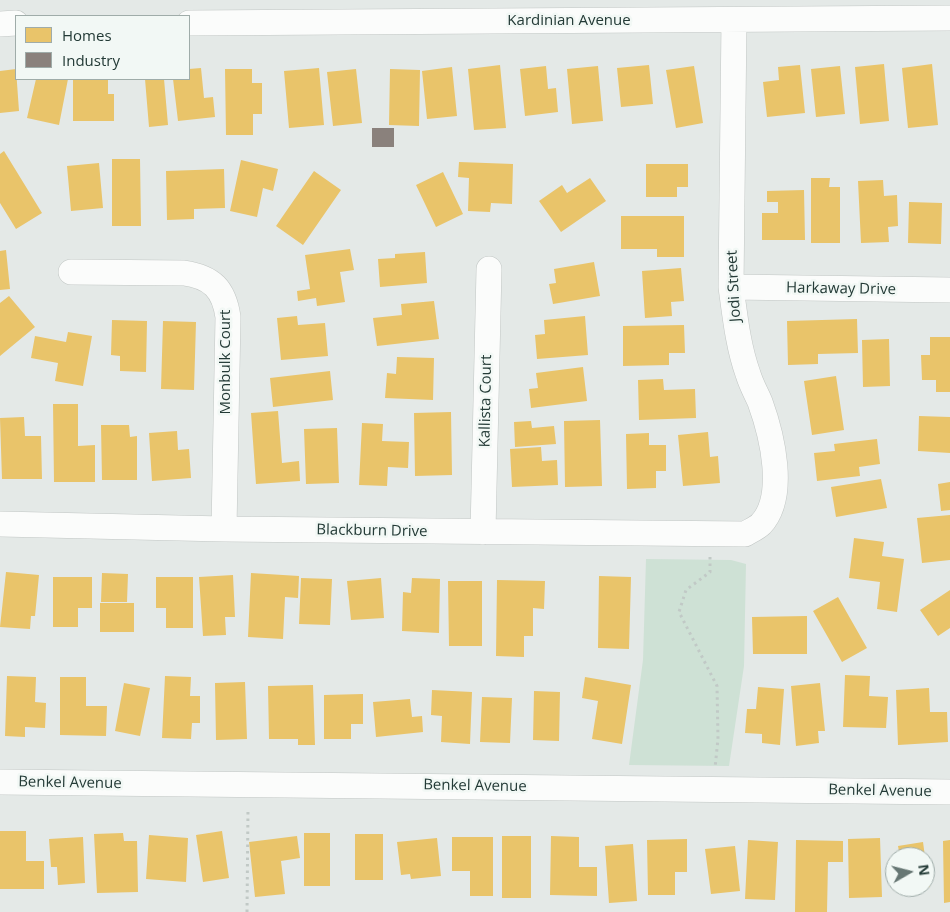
<!DOCTYPE html>
<html>
<head>
<meta charset="utf-8">
<style>
  body { margin:0 }
  #map { position:relative; width:950px; height:912px; overflow:hidden; background:#e4e9e7; font-family:"Open Sans",sans-serif }
  canvas { display:block }
  .legend { position:absolute; left:15px; top:15px; width:175px; height:65px; box-sizing:border-box; background:#f2f8f5; border:1px solid #9faca9; margin:0; padding:6px 9px; list-style:none; font-size:15px; color:#233a36 }
  .legend li { display:flex; align-items:center; gap:10px; height:25px }
  .legend b { width:25px; border:1px solid #9faca9 }
  .north { position:absolute; left:885px; top:847px; width:50px; height:50px; box-sizing:border-box; background:#f2f8f5; border:1px solid #9faca9; border-radius:50%; rotate:82deg; font-size:14px; font-weight:700; line-height:20px; text-align:center; color:#233a36 }
  .north::after { content:''; display:block; margin:auto; width:18px; height:22px; background:#677774; clip-path:polygon(50% 0,100% 100%,50% 72%,0 100%) }
</style>
</head>
<body>
<div id="map">
<canvas width="950" height="912"></canvas>
<ul class="legend">
<li><b style="height:14px;background:#e9c46a"></b>Homes</li>
<li><b style="height:14px;background:#8a817c"></b>Industry</li>
</ul>
<div class="north">N</div>
</div>
<script>
const c = document.querySelector('canvas').getContext('2d');
c.lineJoin = 'round';
function fillPath(path, color) { c.fillStyle = color; c.fill(path, 'evenodd'); }
function stroke(path, color, width, dash) { c.strokeStyle = color; c.lineWidth = width; c.lineCap = dash ? 'butt' : 'round'; c.setLineDash(dash || []); c.stroke(path); }
function drawText(font, color, halo, rows, align = 'center') {
  c.font = font + ' "Open Sans",sans-serif'; c.lineWidth = 5; c.setLineDash([]); c.textBaseline = 'middle'; c.strokeStyle = halo; c.fillStyle = color; for (const [text, x, y, turn = 0] of rows) {
    c.save(); c.translate(x, y); c.rotate((+turn || 0) * Math.PI / 180); c.textAlign = isNaN(turn) ? turn : align; if (halo) c.strokeText(text, 0, 0); c.fillText(text, 0, 0); c.restore();
  }
}
const green = new Path2D(`
  M 646,559 L 731,560 L 746,564 L 744,666 L 729,766 L 629,765 L 643,660 Z`);
const homes = new Path2D(`
  M 884,64 L 889,121 L 860,124 L 855,67 Z
  M 932,64 L 938,125 L 908,128 L 902,68 Z
  M 500,65 L 506,128 L 474,130 L 468,69 Z
  M 649,65 L 653,104 L 621,107 L 617,68 Z
  M 800,65 L 805,113 L 767,117 L 763,82 L 779,80 L 778,67 Z
  M 546,66 L 548,89 L 556,88 L 558,112 L 525,116 L 520,69 Z
  M 598,66 L 603,121 L 572,124 L 567,69 Z
  M 694,66 L 703,123 L 676,128 L 666,70 Z
  M 840,66 L 845,114 L 816,117 L 811,69 Z
  M 452,67 L 457,116 L 427,119 L 422,71 Z
  M 201,68 L 204,98 L 213,97 L 215,117 L 178,121 L 173,79 L 189,79 L 189,69 Z
  M 319,68 L 324,125 L 289,128 L 284,71 Z
  M 16,69 L 19,111 L 0,113 L 0,71 Z
  M 225,69 L 252,69 L 252,83 L 262,83 L 262,114 L 253,114 L 253,135 L 226,135 Z
  M 356,69 L 362,123 L 333,126 L 327,72 Z
  M 390,69 L 420,70 L 419,126 L 389,125 Z
  M 36,79 L 68,79 L 59,125 L 27,118 Z
  M 73,79 L 108,79 L 108,94 L 114,94 L 114,121 L 73,121 Z
  M 145,79 L 164,79 L 168,125 L 149,127 Z
  M 4,151 L 42,213 L 16,229 L 0,203 L 0,154 Z
  M 112,159 L 140,159 L 141,226 L 112,226 Z
  M 241,160 L 278,169 L 273,191 L 263,188 L 257,217 L 230,211 Z
  M 459,162 L 513,164 L 512,204 L 491,203 L 490,212 L 468,211 L 469,178 L 458,177 Z
  M 99,163 L 103,208 L 71,211 L 67,166 Z
  M 646,164 L 688,164 L 688,187 L 677,187 L 677,197 L 646,197 Z
  M 224,169 L 225,208 L 194,209 L 194,219 L 167,220 L 166,171 Z
  M 314,171 L 341,190 L 303,245 L 276,226 Z
  M 443,172 L 463,214 L 436,227 L 416,185 Z
  M 590,178 L 606,201 L 561,232 L 539,201 L 562,185 L 567,193 Z
  M 811,178 L 830,178 L 829,187 L 840,187 L 840,243 L 811,243 Z
  M 883,180 L 884,196 L 897,195 L 898,226 L 888,227 L 889,242 L 861,243 L 858,181 Z
  M 804,190 L 805,240 L 762,240 L 762,213 L 778,213 L 778,202 L 767,202 L 767,191 Z
  M 909,202 L 942,203 L 941,244 L 908,243 Z
  M 621,216 L 684,216 L 684,257 L 657,257 L 657,249 L 621,249 Z
  M 350,249 L 354,270 L 340,272 L 345,302 L 317,306 L 316,298 L 298,301 L 297,291 L 310,289 L 305,255 Z
  M 6,250 L 10,289 L 0,290 L 0,251 Z
  M 425,252 L 427,283 L 380,287 L 378,259 L 395,258 L 395,254 Z
  M 594,262 L 600,296 L 553,304 L 549,284 L 556,283 L 554,269 Z
  M 681,268 L 684,301 L 671,302 L 672,316 L 645,318 L 642,271 Z
  M 9,296 L 35,327 L 0,356 L 0,303 Z
  M 434,301 L 439,339 L 377,346 L 373,318 L 402,315 L 401,304 Z
  M 297,316 L 298,325 L 325,323 L 328,356 L 281,360 L 277,318 Z
  M 585,316 L 588,355 L 537,359 L 535,335 L 545,334 L 544,320 Z
  M 857,319 L 858,353 L 818,354 L 818,364 L 788,365 L 787,321 Z
  M 112,320 L 147,321 L 146,372 L 120,371 L 120,356 L 111,355 Z
  M 163,321 L 196,322 L 194,390 L 161,389 Z
  M 684,325 L 685,353 L 669,353 L 669,365 L 623,366 L 623,326 Z
  M 68,332 L 92,336 L 83,386 L 55,381 L 58,363 L 31,358 L 35,336 L 66,342 Z
  M 930,337 L 950,337 L 950,392 L 936,392 L 936,380 L 922,380 L 921,355 L 930,355 Z
  M 889,339 L 890,386 L 863,387 L 862,340 Z
  M 397,357 L 434,358 L 433,400 L 385,398 L 387,373 L 396,374 Z
  M 583,367 L 587,401 L 531,408 L 529,389 L 538,388 L 536,373 Z
  M 330,371 L 333,400 L 273,407 L 270,378 Z
  M 836,376 L 844,430 L 812,435 L 804,381 Z
  M 663,379 L 664,390 L 695,389 L 696,418 L 639,420 L 638,380 Z
  M 53,404 L 78,404 L 78,446 L 95,445 L 95,482 L 54,482 Z
  M 278,411 L 282,463 L 299,461 L 300,481 L 256,484 L 251,413 Z
  M 451,412 L 452,475 L 415,476 L 414,413 Z
  M 919,416 L 950,417 L 950,453 L 918,451 Z
  M 24,417 L 25,436 L 41,436 L 42,479 L 2,479 L 0,418 Z
  M 600,420 L 602,486 L 565,487 L 564,421 Z
  M 531,421 L 532,428 L 554,426 L 556,444 L 515,447 L 514,422 Z
  M 362,423 L 383,424 L 382,441 L 409,442 L 408,468 L 388,467 L 387,486 L 359,485 Z
  M 101,425 L 129,425 L 130,437 L 137,436 L 137,480 L 102,480 Z
  M 337,428 L 339,483 L 306,484 L 304,429 Z
  M 177,431 L 178,450 L 189,449 L 191,478 L 152,481 L 149,433 Z
  M 708,432 L 710,457 L 718,456 L 720,483 L 683,486 L 678,435 Z
  M 649,433 L 649,445 L 666,445 L 666,471 L 656,471 L 656,488 L 627,489 L 626,434 Z
  M 877,439 L 880,464 L 859,467 L 860,476 L 817,481 L 814,453 L 835,451 L 834,444 Z
  M 541,447 L 542,461 L 557,460 L 558,485 L 512,487 L 510,449 Z
  M 881,479 L 887,508 L 836,517 L 831,487 Z
  M 950,482 L 950,510 L 941,511 L 938,484 Z
  M 950,515 L 950,560 L 922,563 L 917,518 Z
  M 854,538 L 884,542 L 882,556 L 904,559 L 897,612 L 877,609 L 880,582 L 849,578 Z
  M 6,572 L 39,575 L 35,616 L 31,616 L 30,629 L 0,627 Z
  M 102,573 L 128,574 L 127,602 L 101,602 Z
  M 251,573 L 299,576 L 298,598 L 285,597 L 283,639 L 248,637 Z
  M 233,575 L 235,617 L 225,617 L 226,635 L 203,636 L 199,577 Z
  M 599,576 L 631,577 L 629,649 L 598,648 Z
  M 53,577 L 92,577 L 92,608 L 78,608 L 78,627 L 53,627 Z
  M 156,577 L 193,577 L 193,628 L 166,628 L 166,608 L 156,608 Z
  M 301,578 L 332,579 L 330,625 L 299,624 Z
  M 381,578 L 384,618 L 351,620 L 347,581 Z
  M 412,578 L 440,579 L 439,633 L 402,631 L 403,592 L 411,593 Z
  M 497,580 L 545,581 L 544,609 L 533,608 L 533,636 L 524,636 L 524,657 L 496,656 Z
  M 448,581 L 482,581 L 482,646 L 449,646 Z
  M 950,590 L 950,628 L 938,636 L 920,610 Z
  M 838,597 L 867,648 L 842,662 L 813,611 Z
  M 100,603 L 134,603 L 134,632 L 100,632 Z
  M 807,616 L 807,654 L 753,654 L 752,617 Z
  M 845,675 L 870,676 L 869,696 L 888,697 L 886,728 L 843,727 Z
  M 7,676 L 36,677 L 35,702 L 46,703 L 45,728 L 25,727 L 25,737 L 5,736 Z
  M 165,676 L 191,677 L 190,696 L 200,696 L 200,723 L 192,723 L 191,739 L 162,738 Z
  M 60,677 L 86,677 L 86,706 L 107,706 L 106,736 L 60,735 Z
  M 585,677 L 631,685 L 622,744 L 592,739 L 598,701 L 582,698 Z
  M 245,682 L 247,739 L 216,740 L 215,683 Z
  M 124,683 L 150,688 L 140,736 L 115,731 Z
  M 820,683 L 825,731 L 818,731 L 819,743 L 796,746 L 791,686 Z
  M 313,685 L 315,745 L 298,745 L 298,739 L 269,739 L 268,686 Z
  M 758,687 L 784,689 L 780,745 L 762,743 L 762,734 L 745,733 L 747,709 L 756,709 Z
  M 929,688 L 930,712 L 947,712 L 948,742 L 898,745 L 896,690 Z
  M 432,690 L 472,692 L 470,744 L 441,742 L 442,716 L 431,715 Z
  M 534,691 L 560,692 L 559,741 L 533,740 Z
  M 363,694 L 363,724 L 351,724 L 351,739 L 324,739 L 324,695 Z
  M 482,697 L 512,698 L 510,743 L 480,742 Z
  M 410,699 L 412,717 L 422,716 L 423,732 L 376,737 L 373,702 Z
  M 0,831 L 26,831 L 26,861 L 44,861 L 44,889 L 0,889 Z
  M 222,831 L 229,878 L 203,882 L 196,835 Z
  M 123,833 L 124,841 L 137,841 L 138,892 L 97,893 L 94,834 Z
  M 304,833 L 330,833 L 330,886 L 304,886 Z
  M 355,834 L 383,834 L 383,880 L 355,880 Z
  M 149,835 L 188,838 L 186,882 L 146,879 Z
  M 297,836 L 300,858 L 281,861 L 285,894 L 255,897 L 249,842 Z
  M 502,836 L 531,836 L 531,898 L 502,898 Z
  M 551,836 L 579,837 L 579,867 L 597,867 L 597,896 L 550,895 Z
  M 83,837 L 85,883 L 58,885 L 57,867 L 51,867 L 49,839 Z
  M 452,837 L 493,837 L 493,896 L 470,896 L 470,871 L 452,871 Z
  M 437,838 L 441,876 L 411,879 L 410,874 L 401,875 L 397,842 Z
  M 880,838 L 882,897 L 849,898 L 848,839 Z
  M 687,839 L 687,872 L 675,872 L 675,895 L 648,895 L 647,840 Z
  M 748,840 L 778,842 L 775,900 L 745,899 Z
  M 796,840 L 843,841 L 843,862 L 828,862 L 827,912 L 795,912 Z
  M 950,840 L 950,902 L 944,903 L 943,841 Z
  M 923,842 L 925,857 L 900,857 L 898,846 Z
  M 633,844 L 637,901 L 609,903 L 605,846 Z
  M 735,846 L 740,891 L 711,894 L 705,849 Z
  M 925,864 L 930,887 L 905,891 L 904,887 L 925,887 Z`);
const industry = new Path2D(`
  M 372,128 L 394,128 L 394,147 L 372,147 Z`);
const path = new Path2D(`
  M 710,557 L 710,572 L 686,590 L 679,612 L 717,686 L 718,739 L 715,768
  M 247,912 L 248,808`);
const street = new Path2D(`
  M 189,23 L 950,18
  M 0,24 L 16,23
  M 71,272 L 184,273 C 212,277 224,289 228,317 L 224,529
  M 731,287 L 950,290
  M 0,524 L 224,529 L 745,534 C 750,531 757,528 761,524 C 787,496 772,435 760,402 C 756,393 751,384 748,374 C 738,346 735,316 731,287 L 734,20
  M 483,532 L 489,269
  M 0,782 L 950,792`);
const streetNames = [
  ["Kardinian Avenue",569,21],
  ["Jodi Street",734,286,-93],
  ["Harkaway Drive",841,289,1],
  ["Monbulk Court",226,362,-90],
  ["Kallista Court",486,401,-89],
  ["Blackburn Drive",372,531,1],
  ["Benkel Avenue",70,783,1],
  ["Benkel Avenue",475,786,1],
  ["Benkel Avenue",880,791,1]
];
fillPath(green, '#cee1d5');
fillPath(homes, '#e9c46a');
fillPath(industry, '#8a817c');
stroke(street, '#c1c6c4', 26);
stroke(path, '#c1c9c6', 3, [2.5, 4]);
stroke(street, '#fbfcfb', 25);
drawText('15px', '#233a36', '#f2f8f5', streetNames);
</script>
</body>
</html>
